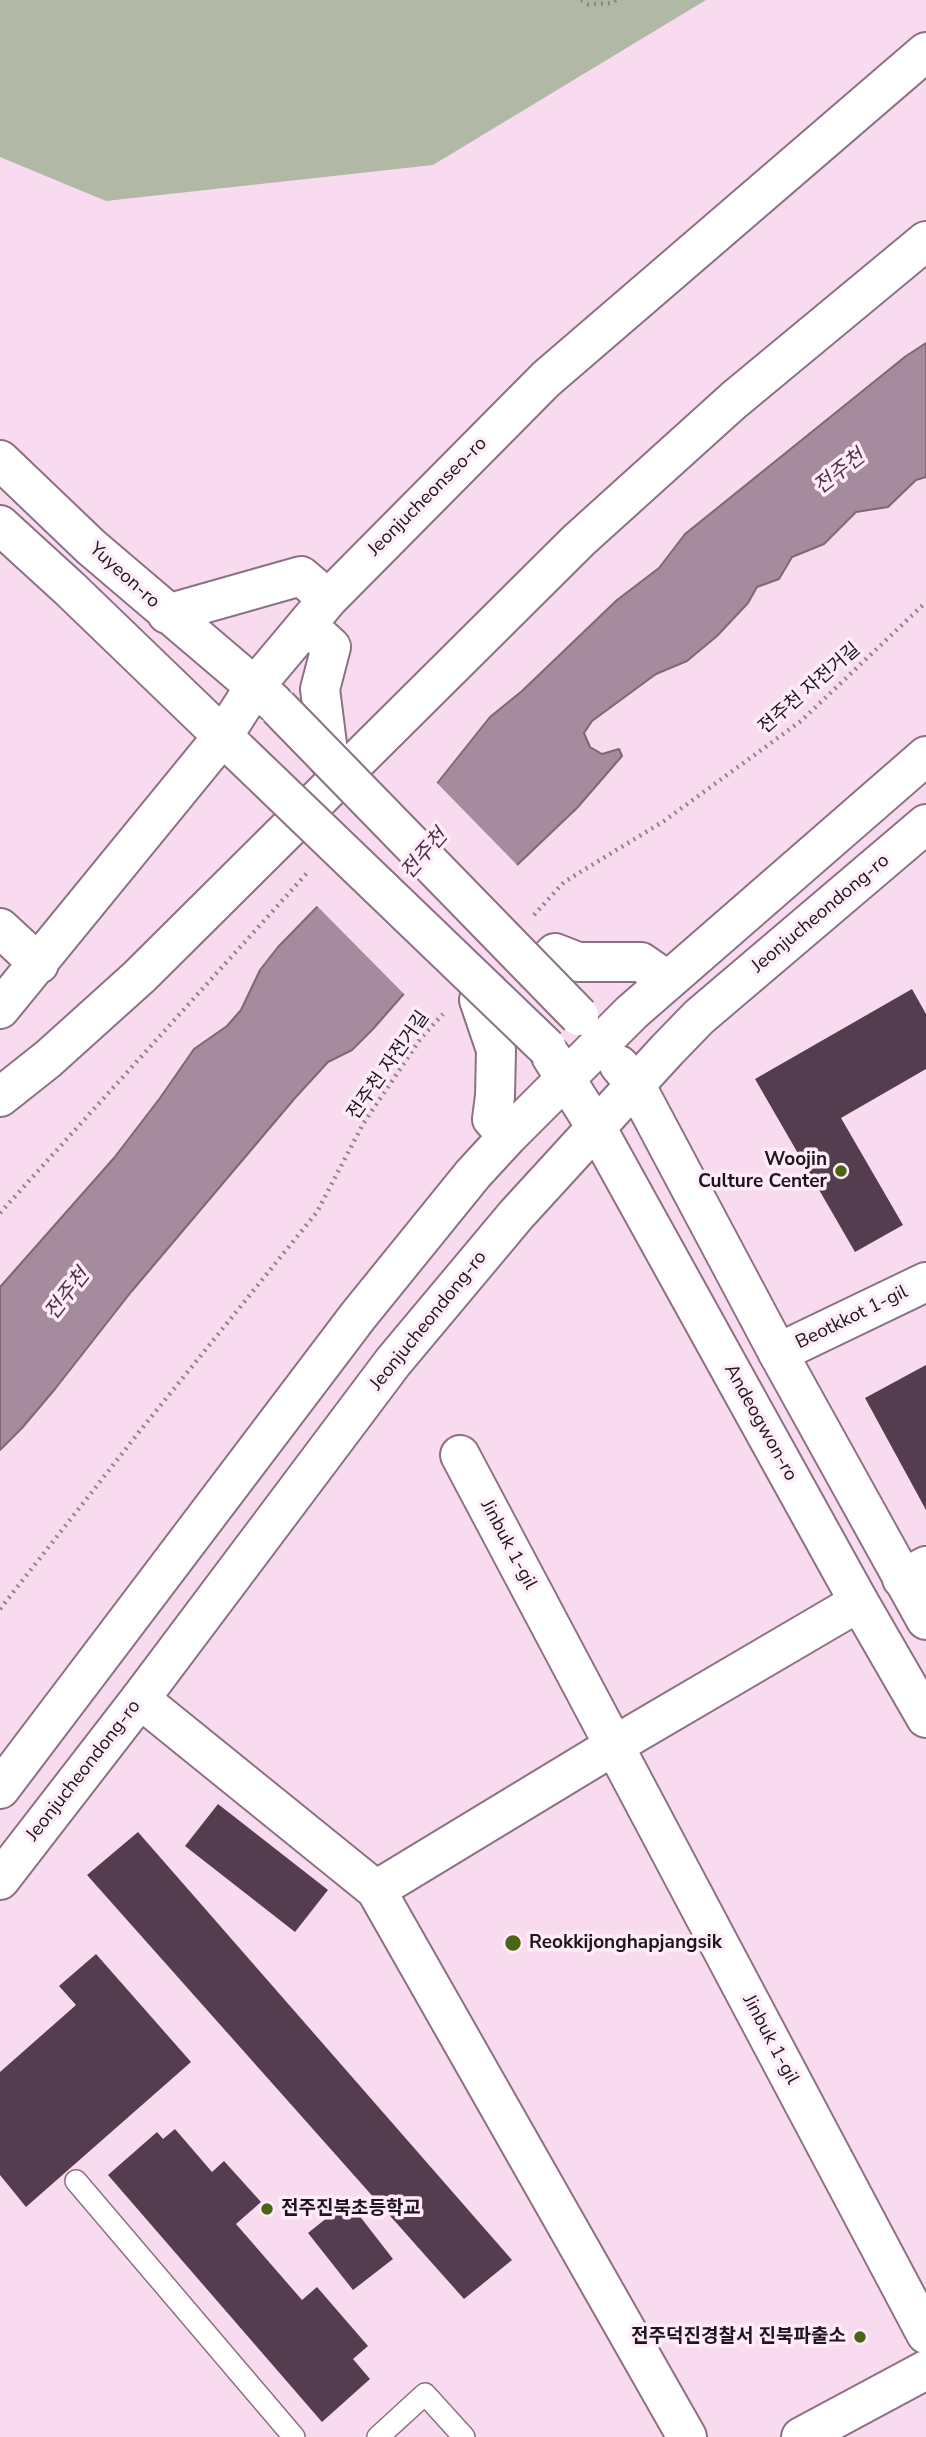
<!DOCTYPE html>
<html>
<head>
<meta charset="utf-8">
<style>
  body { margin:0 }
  canvas { display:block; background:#f9dbf0 }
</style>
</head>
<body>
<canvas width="926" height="2437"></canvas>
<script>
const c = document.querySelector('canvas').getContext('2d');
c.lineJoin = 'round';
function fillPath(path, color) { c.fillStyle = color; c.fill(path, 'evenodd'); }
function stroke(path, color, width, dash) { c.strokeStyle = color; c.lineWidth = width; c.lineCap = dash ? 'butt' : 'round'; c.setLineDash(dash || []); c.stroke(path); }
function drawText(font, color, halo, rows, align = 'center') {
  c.font = font + ' "Nunito Sans","Noto Sans KR",sans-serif'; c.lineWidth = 7; c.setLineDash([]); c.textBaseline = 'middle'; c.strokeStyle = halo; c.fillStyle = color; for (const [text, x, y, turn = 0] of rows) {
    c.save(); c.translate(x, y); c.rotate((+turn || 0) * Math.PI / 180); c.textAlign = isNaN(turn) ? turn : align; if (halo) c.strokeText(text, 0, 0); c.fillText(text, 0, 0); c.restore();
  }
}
const green = new Path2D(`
  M 0,0 L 706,0 L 433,165 L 106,201 L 0,157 Z`);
const water = new Path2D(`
  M 926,343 L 926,477 L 916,480 L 888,507 L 856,512 L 824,544 L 792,557 L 779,579 L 757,587 L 748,603 L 717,636 L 687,661 L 656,674 L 592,721 L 584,733 L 590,747 L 602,754 L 619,749 L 622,756 L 577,808 L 515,867 L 373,1029 L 352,1050 L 328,1062 L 295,1098 L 131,1292 L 55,1389 L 22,1428 L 0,1450 L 0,1287 L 114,1158 L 160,1098 L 194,1049 L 227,1026 L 241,1010 L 260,970 L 278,947 L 435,786 L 490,717 L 522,691 L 617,600 L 659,568 L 685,534 L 906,356 Z`);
const pier = new Path2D(`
  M 435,781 L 520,868 L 407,997 L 315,904 Z`);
const building = new Path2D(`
  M 912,989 L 926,1014 L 926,1069 L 841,1118 L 903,1225 L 855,1252 L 755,1079 Z
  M 926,1365 L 926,1510 L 865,1398 Z
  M 218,1804 L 328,1890 L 295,1932 L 185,1846 Z
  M 138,1832 L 512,2260 L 464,2299 L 87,1875 Z
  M 96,1954 L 191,2062 L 26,2207 L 0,2175 L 0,2072 L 76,2005 L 59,1986 Z
  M 175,2129 L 212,2172 L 224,2161 L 261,2202 L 236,2224 L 302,2300 L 317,2287 L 368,2346 L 353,2359 L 370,2379 L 322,2422 L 108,2175 L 157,2132 L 163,2139 Z
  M 348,2201 L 393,2259 L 353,2290 L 308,2233 Z`);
const path = new Path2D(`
  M 581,0 L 588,4 L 613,3 L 616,0
  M 534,915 L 564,882 L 664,821 L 801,721 L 926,602
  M 0,1213 L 308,872
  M 0,1609 L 139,1432 L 317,1212 L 363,1124 L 421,1038 L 443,1014`);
const service = new Path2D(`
  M 76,2181 L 294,2437
  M 378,2437 L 425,2394 L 464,2437`);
const minor = new Path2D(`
  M 0,928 L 39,964
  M 0,1009 L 223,736
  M 778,1353 L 926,1282
  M 460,1455 L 926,2334
  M 902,1579 L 926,1566
  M 140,1699 L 376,1890 L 687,2437
  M 376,1890 L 615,1745 L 859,1602
  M 801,2437 L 926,2370`);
const tertiary = new Path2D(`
  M 0,460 L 91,547 L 273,702
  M 0,525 L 70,589 L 238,751
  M 167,614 L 301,576 L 328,599
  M 307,625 L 331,647 L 320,689 L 329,760
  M 223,736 L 255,686 L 328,599 L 546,379 L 926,52
  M 536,972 L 555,953 L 578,962 L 641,962 L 667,980
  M 489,992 L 479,1000 L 496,1050 L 495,1096 L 492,1119 L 508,1136
  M 551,1056 L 596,1127 L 859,1602 L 926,1718
  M 619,1065 L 635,1084 L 778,1353 L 926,1620
  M 0,1097 L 48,1059 L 139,977 L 579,540 L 734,400 L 926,241
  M 0,1789 L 358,1316 L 473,1174 L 508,1136 L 632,1012 L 926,756
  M 0,1880 L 140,1699 L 393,1362 L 516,1215 L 667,1050 L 699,1017 L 926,824`);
const tertiaryBridge = new Path2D(`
  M 278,707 L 579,1016
  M 238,751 L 547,1048`);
const markers = [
  [841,1171,7,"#4a6516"],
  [513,1943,9,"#4a6516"],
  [267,2209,7,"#4a6516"],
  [860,2337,7,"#4a6516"]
];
const streetNames = [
  ["Jeonjucheonseo-ro",428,497,-45],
  ["Yuyeon-ro",124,576,42],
  ["전주천 자전거길",810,689,-41],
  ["Jeonjucheondong-ro",821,914,-40],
  ["전주천 자전거길",389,1066,-55],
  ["Beotkkot 1-gil",852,1318,-26],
  ["Jeonjucheondong-ro",429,1321,-51],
  ["Andeogwon-ro",760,1423,61],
  ["Jinbuk 1-gil",508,1545,62],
  ["Jeonjucheondong-ro",84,1771,-52],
  ["Jinbuk 1-gil",770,2040,62]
];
const poiNames = [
  ["Woojin",827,1160],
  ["Culture Center",827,1182],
  ["Reokkijonghapjangsik",529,1943,"left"],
  ["전주진북초등학교",281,2209,"left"],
  ["전주덕진경찰서 진북파출소",846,2337]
];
const waterNames = [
  ["전주천",840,473,-38],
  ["전주천",425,855,-49],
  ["전주천",68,1295,-52]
];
fillPath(green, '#b1b9a6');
fillPath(water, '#a58b9d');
stroke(water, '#7d6876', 2);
fillPath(pier, '#f9dbf0');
fillPath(building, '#543d4e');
stroke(service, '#8c7184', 24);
stroke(minor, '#8c7184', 42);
stroke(tertiary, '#8c7184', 42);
stroke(path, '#95818f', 4.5, [2, 5]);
stroke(service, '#fff', 21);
stroke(minor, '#fff', 38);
stroke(tertiary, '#fff', 38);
stroke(tertiaryBridge, '#8c7184', 42, []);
stroke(tertiaryBridge, '#fff', 38);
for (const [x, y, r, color] of markers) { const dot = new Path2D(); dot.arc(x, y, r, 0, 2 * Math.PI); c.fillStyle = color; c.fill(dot); stroke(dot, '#ffecf9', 2.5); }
drawText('19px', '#1f151c', '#ffecf9', streetNames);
drawText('bold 19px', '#1f151c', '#ffecf9', poiNames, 'right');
drawText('italic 21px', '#552e4b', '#ffecf9', waterNames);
</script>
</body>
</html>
